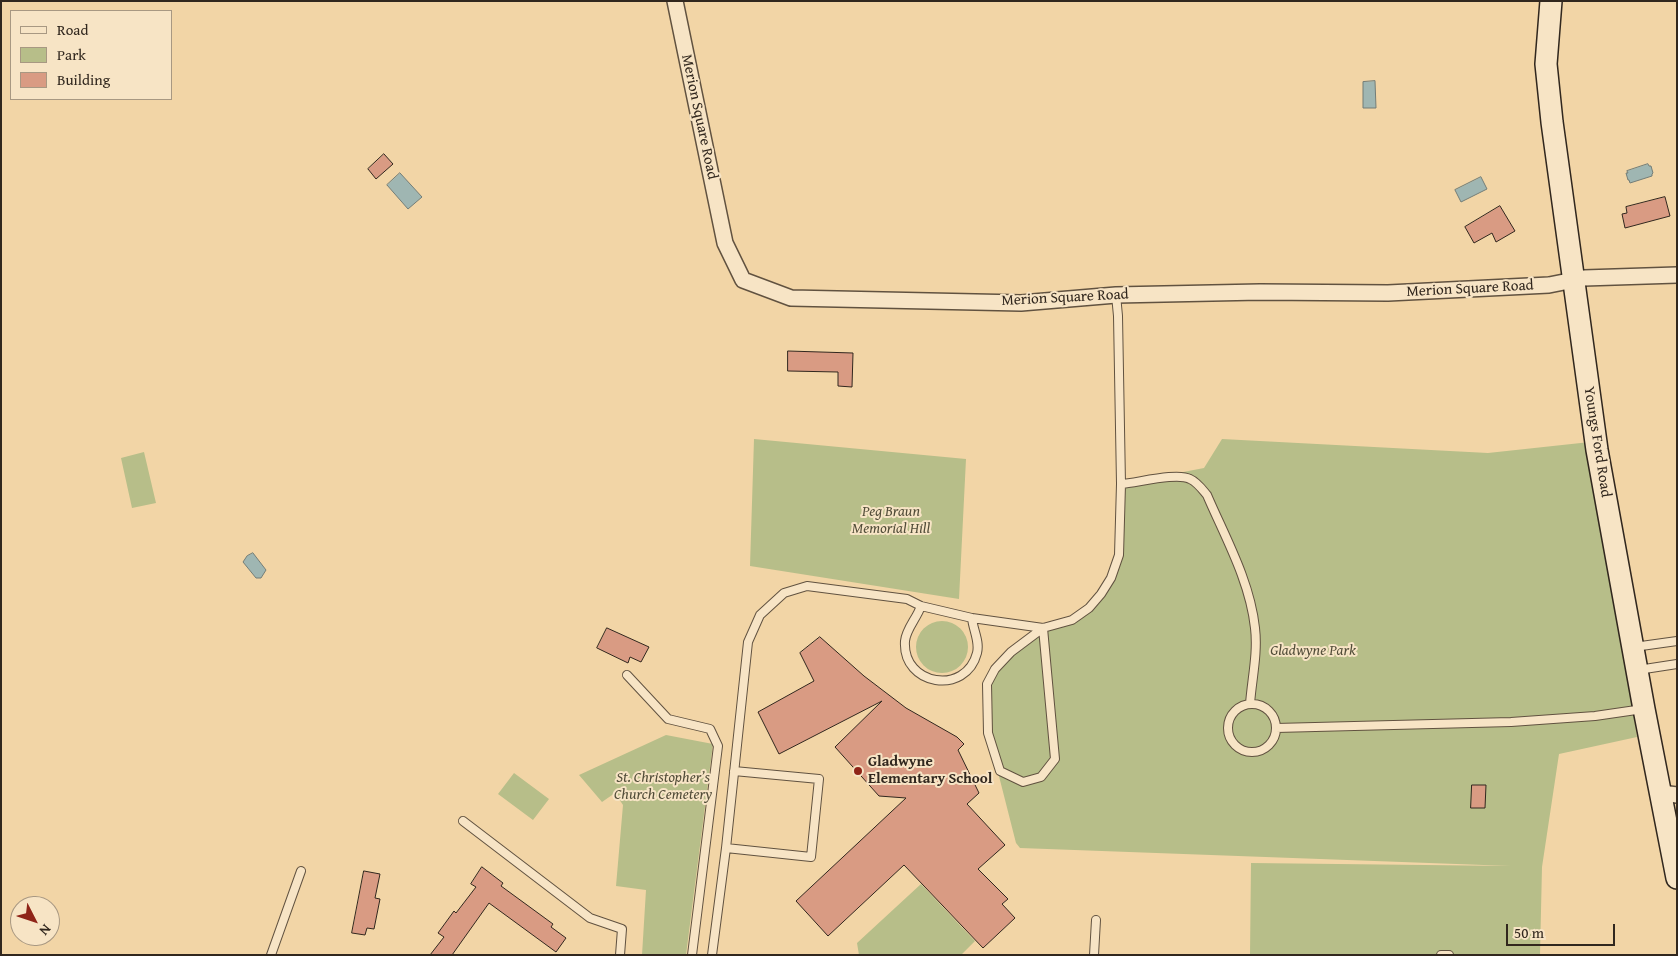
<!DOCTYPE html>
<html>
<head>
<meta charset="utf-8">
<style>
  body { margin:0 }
  #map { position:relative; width:1678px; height:956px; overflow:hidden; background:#f2d5a6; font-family:"Gentium Book Plus",serif }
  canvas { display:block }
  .frame { position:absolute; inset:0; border:2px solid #31271e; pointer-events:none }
  .legend { position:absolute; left:10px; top:10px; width:162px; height:90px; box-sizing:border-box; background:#f7e4c5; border:1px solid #a89882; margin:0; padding:6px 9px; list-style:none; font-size:15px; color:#31271e }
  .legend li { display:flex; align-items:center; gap:10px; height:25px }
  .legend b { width:25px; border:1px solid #a89882 }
  .north { position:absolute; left:10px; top:896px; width:50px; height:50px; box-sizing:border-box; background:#f7e4c5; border:1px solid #a89882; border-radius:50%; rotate:131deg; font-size:14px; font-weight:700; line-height:20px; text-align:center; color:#31271e }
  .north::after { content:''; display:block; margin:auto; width:18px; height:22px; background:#8f2418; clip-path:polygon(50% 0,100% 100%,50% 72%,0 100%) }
  .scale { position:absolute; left:1506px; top:924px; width:109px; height:22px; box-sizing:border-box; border:2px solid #31271e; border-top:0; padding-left:6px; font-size:15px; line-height:18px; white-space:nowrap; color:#31271e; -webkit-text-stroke:4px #f7e4c5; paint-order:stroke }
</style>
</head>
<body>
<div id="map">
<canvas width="1678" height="956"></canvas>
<div class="frame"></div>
<ul class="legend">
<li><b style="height:6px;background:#f7e4c5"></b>Road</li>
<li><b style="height:14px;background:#b7be89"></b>Park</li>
<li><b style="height:14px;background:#d99b83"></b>Building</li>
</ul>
<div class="north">N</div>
<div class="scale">50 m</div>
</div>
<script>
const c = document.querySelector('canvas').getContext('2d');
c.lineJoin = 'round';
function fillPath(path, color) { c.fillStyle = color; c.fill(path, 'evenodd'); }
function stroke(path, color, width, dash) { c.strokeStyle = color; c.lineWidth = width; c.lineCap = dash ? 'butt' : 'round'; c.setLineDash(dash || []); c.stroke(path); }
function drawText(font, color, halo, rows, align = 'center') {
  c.font = font + ' "Gentium Book Plus",serif'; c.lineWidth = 4; c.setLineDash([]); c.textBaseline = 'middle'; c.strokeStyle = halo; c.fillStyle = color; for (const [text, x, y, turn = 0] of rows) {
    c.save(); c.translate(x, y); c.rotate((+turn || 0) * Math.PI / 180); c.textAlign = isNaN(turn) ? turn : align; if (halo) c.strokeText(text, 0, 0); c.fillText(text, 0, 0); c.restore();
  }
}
const green = new Path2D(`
  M 754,439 L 966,459 L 959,599 L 750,566 Z
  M 1222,439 L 1488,453 L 1590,442 L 1637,737 L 1559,754 L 1542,867 L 1540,955 L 1250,955 L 1251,863 L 1511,866 L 1020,848 L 1016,843 L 988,733 L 987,684 L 995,669 L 1043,628 L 1072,620 L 1101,594 L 1119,555 L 1121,484 L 1204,468 Z
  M 144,452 L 156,503 L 132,508 L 121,458 Z
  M916 647a26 26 0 1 1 52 0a26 26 0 1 1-52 0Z
  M 666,735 L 713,744 L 686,955 L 642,955 L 646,890 L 616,886 L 623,805 L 615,793 L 602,802 L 579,775 Z
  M 514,773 L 549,799 L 533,820 L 498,794 Z
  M 921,884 L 975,941 L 961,955 L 859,955 L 857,943 Z`);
const water = new Path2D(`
  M 1375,81 L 1376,108 L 1363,108 L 1363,82 Z
  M 1648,164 L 1649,166 L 1651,166 L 1653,173 L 1652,174 L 1652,176 L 1630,183 L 1629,180 L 1628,180 L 1626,173 L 1628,173 L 1627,171 Z
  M 400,173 L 422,197 L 408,209 L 387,185 Z
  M 1481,177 L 1487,189 L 1461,202 L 1455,190 Z
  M 253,553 L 266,570 L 261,578 L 256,578 L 243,562 L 247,556 Z`);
const building = new Path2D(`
  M 384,154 L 393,164 L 376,179 L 368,169 Z
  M 1665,197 L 1670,216 L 1625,228 L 1622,214 L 1627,213 L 1626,207 Z
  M 1500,206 L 1515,231 L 1496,242 L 1492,233 L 1474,243 L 1465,227 Z
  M 788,351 L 853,353 L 852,387 L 838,386 L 838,372 L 788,371 Z
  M 607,628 L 649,647 L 641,662 L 630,657 L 628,663 L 597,648 Z
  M 820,637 L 864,676 L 906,708 L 957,737 L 964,744 L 958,750 L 979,793 L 967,804 L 1005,845 L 978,869 L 1008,899 L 1002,904 L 1015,918 L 983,948 L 904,865 L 828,936 L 796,901 L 906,798 L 879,796 L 835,747 L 882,701 L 779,754 L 758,712 L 814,681 L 800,653 Z
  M 1472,785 L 1486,785 L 1485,808 L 1471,808 Z
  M 482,867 L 503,883 L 501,886 L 553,924 L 551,927 L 566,938 L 556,952 L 489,903 L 452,955 L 430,955 L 444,937 L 438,933 L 454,911 L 456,913 L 476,887 L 471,884 Z
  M 364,871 L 380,874 L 375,898 L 380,899 L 374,929 L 367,928 L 365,935 L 352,933 Z`);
const lane = new Path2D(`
  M 1121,484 C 1137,483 1177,472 1190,479 C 1197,482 1202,489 1207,495 C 1225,537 1250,581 1255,628 C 1258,653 1252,678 1250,704
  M 921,606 C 917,618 906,629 905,641 C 902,686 966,696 977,653 C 980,641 973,630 972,618
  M 1043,628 L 1055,759 L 1041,777 L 1023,782 L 1000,771 L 988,733 L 987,684 L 995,669 L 1011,652 Z
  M 1634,647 L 1677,641
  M 1638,670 L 1677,664
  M 627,675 L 668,719 L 710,729 L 718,746 L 692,955
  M1228 728a24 24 0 1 1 48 0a24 24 0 1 1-48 0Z
  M 1276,728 L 1511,722 L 1595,716 L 1643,709
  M 463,821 L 590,918 L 622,929 L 620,955
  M 726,848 L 811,857 L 819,779 L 734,771
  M 271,955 L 301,871
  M 712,955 L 726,848 L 748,642 L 760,615 L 784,593 L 807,586 L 907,599 L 921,606 L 972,618 L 1043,628 L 1072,620 L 1089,608 L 1101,594 L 1111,578 L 1119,555 L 1121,484 L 1118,316 L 1116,295
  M 1094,955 L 1096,920
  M 1441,955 L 1449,955`);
const street = new Path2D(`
  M 675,1 L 725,243 L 743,280 L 791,298 L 1021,303 L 1116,295 L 1260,292 L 1388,293 L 1549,285 L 1584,278 L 1677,275
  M 1661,793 L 1677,795`);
const secondary = new Path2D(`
  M 1551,1 L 1546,64 L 1552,122 L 1597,450 L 1644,709 L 1677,878`);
const markers = [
  [858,771,5,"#8f2418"]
];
const streetNames = [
  ["Merion Square Road",699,117,78],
  ["Merion Square Road",1470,289,-3],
  ["Merion Square Road",1065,298,-3],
  ["Youngs Ford Road",1597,442,81]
];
const parkNames = [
  ["Peg Braun",891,512],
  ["Memorial Hill",891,529],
  ["Gladwyne Park",1313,651],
  ["St. Christopher’s",663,778],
  ["Church Cemetery",663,795]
];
const poiNames = [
  ["Gladwyne",868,762],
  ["Elementary School",868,779]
];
fillPath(green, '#b7be89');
fillPath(water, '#9fb6b2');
stroke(water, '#737d77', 1);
fillPath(building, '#d99b83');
stroke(building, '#31271e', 1);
stroke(lane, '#615240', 10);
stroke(street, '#615240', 18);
stroke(secondary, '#31271e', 24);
stroke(lane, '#f7e4c5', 8);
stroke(street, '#f7e4c5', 15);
stroke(secondary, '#f7e4c5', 21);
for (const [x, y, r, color] of markers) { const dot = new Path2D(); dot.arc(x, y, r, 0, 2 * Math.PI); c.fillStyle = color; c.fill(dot); stroke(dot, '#f7e4c5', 2); }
drawText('15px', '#31271e', '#f7e4c5', streetNames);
drawText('italic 15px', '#524d39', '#f7e4c5', parkNames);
drawText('bold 15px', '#31271e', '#f7e4c5', poiNames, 'left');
</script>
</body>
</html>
